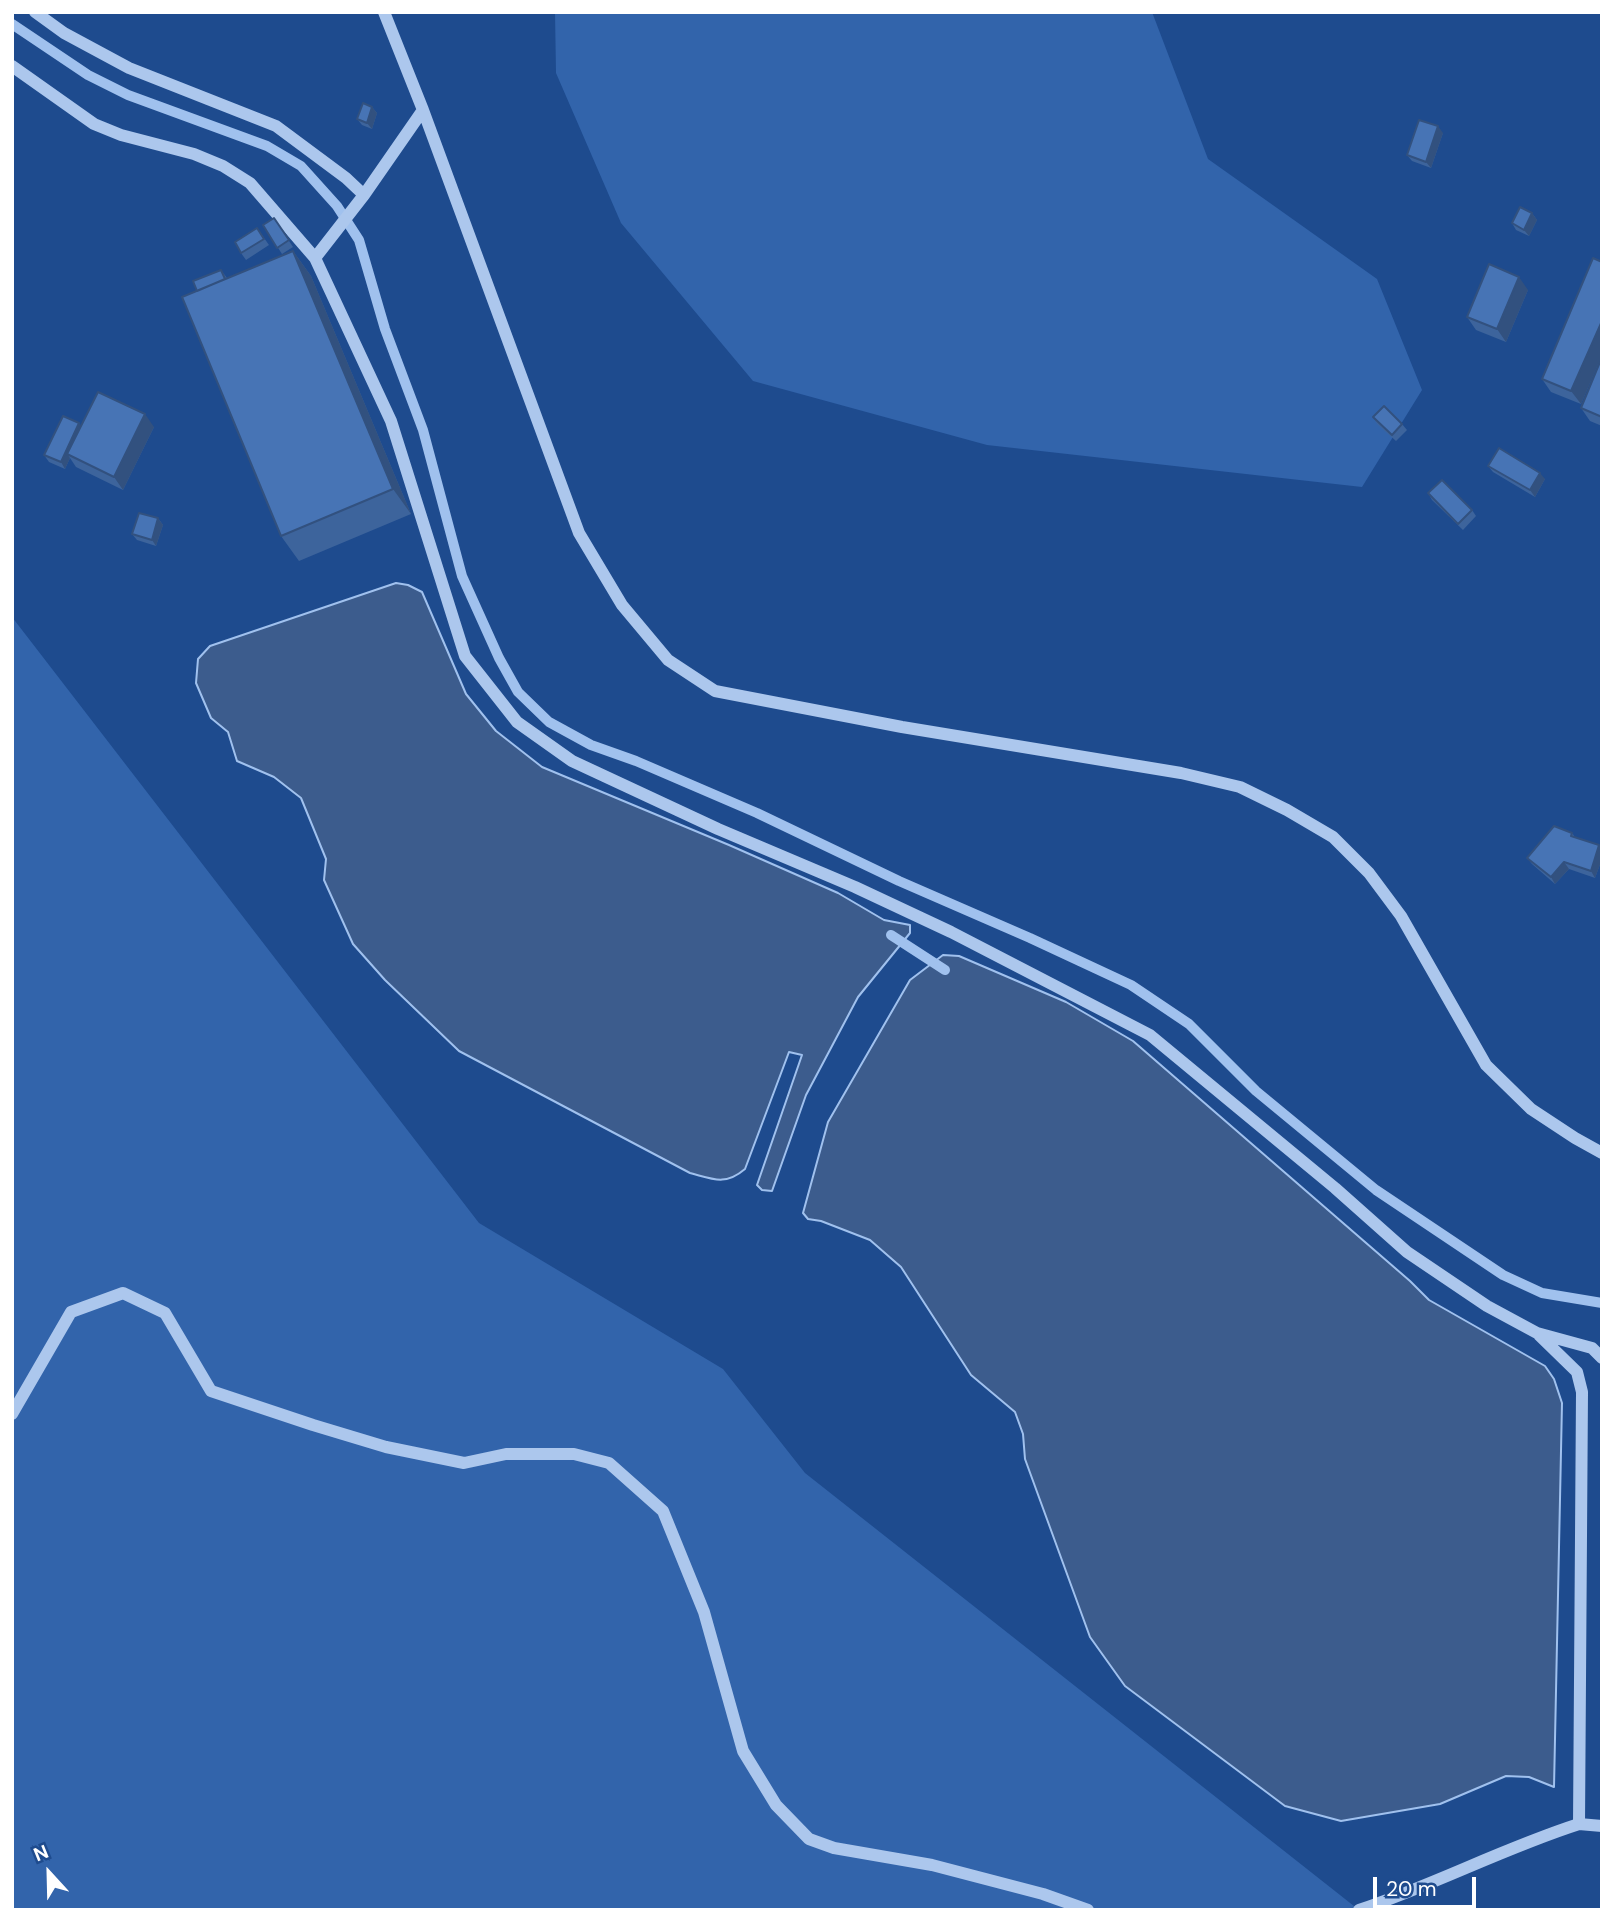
<!DOCTYPE html>
<html>
<head>
<meta charset="utf-8">
<style>
  body { margin:0 }
  #map { position:relative; width:1614px; height:1922px; overflow:hidden; background:#1e4b8e; font-family:"DM Sans",sans-serif }
  canvas { display:block }
  .frame { position:absolute; inset:0; border:14px solid #fff; pointer-events:none }
  .north { position:absolute; left:14px; top:1838px; width:70px; height:70px; -webkit-text-stroke:5px #1e4b8e; paint-order:stroke; rotate:338deg; font-size:19px; font-weight:700; line-height:28px; text-align:center; color:#fff }
  .north::after { content:''; display:block; margin:auto; width:24px; height:32px; background:#fff; clip-path:polygon(50% 0,100% 100%,50% 72%,0 100%) }
  .scale { position:absolute; left:1373px; top:1877px; width:103px; height:32px; box-sizing:border-box; border:4px solid #fff; border-top:0; padding-left:9px; font-size:21px; line-height:24px; white-space:nowrap; color:#fff; -webkit-text-stroke:5px #1e4b8e; paint-order:stroke }
</style>
</head>
<body>
<div id="map">
<canvas width="1614" height="1922"></canvas>
<div class="frame"></div>
<div class="north">N</div>
<div class="scale">20 m</div>
</div>
<script>
const c = document.querySelector('canvas').getContext('2d');
c.lineJoin = 'round';
function fillPath(path, color) { c.fillStyle = color; c.fill(path, 'evenodd'); }
function stroke(path, color, width, dash) { c.strokeStyle = color; c.lineWidth = width; c.lineCap = dash ? 'butt' : 'round'; c.setLineDash(dash || []); c.stroke(path); }
const green = new Path2D(`
  M 555,12 L 1152,12 L 1208,159 L 1377,279 L 1422,390 L 1362,487 L 987,445 L 753,381 L 621,223 L 556,73 Z
  M 12,617 L 479,1223 L 723,1369 L 805,1473 L 1359,1910 L 12,1910 Z`);
const water = new Path2D(`
  M 396,583 L 408,585 L 422,592 L 466,694 L 496,731 L 542,767 L 729,845 L 838,893 L 884,920 L 910,925 L 910,933 L 858,997 L 806,1095 L 772,1191 L 762,1190 L 757,1185 L 802,1055 L 789,1052 L 745,1169 C 725,1186 713,1179 690,1173 L 459,1051 L 385,980 L 353,944 L 324,880 L 326,859 L 301,798 L 274,777 L 237,761 L 228,732 L 211,718 L 196,683 L 198,659 L 210,646 Z
  M 943,955 L 959,956 L 1066,1002 L 1133,1041 L 1410,1281 L 1429,1300 L 1545,1366 L 1554,1379 L 1562,1403 L 1554,1787 L 1529,1777 L 1506,1776 L 1440,1804 L 1341,1821 L 1285,1806 L 1125,1686 L 1090,1637 L 1025,1459 L 1023,1434 L 1015,1412 L 971,1375 L 901,1267 L 870,1240 L 821,1221 L 808,1219 L 803,1213 L 828,1122 L 910,980 Z`);
const stream = new Path2D(`
  M 12,24 L 88,75 L 128,95 L 267,146 L 301,166 L 337,206 L 359,240 L 385,329 L 423,430 L 462,576 L 499,658 L 518,692 L 549,722 L 591,745 L 636,761 L 757,813 L 899,881 L 1030,938 L 1131,985 L 1189,1024 L 1256,1091 L 1376,1190 L 1503,1275 L 1542,1293 L 1602,1303
  M 891,935 L 945,970`);
const minor = new Path2D(`
  M 35,12 L 64,33 L 129,68 L 276,126 L 346,178 L 364,195
  M 384,12 L 423,110 L 579,533 L 622,605 L 668,660 L 715,691 L 902,727 L 1181,773 L 1240,787 L 1287,810 L 1333,837 L 1369,873 L 1401,916 L 1486,1065 L 1531,1109 L 1575,1138 L 1602,1153
  M 12,66 L 94,124 L 121,135 L 194,154 L 223,166 L 250,183 L 315,258 L 391,421 L 465,656 L 517,722 L 572,761 L 718,829 L 855,887 L 951,932 L 1150,1035 L 1335,1188 L 1407,1252 L 1487,1306 L 1537,1333 L 1592,1348 L 1602,1358
  M 315,258 L 364,195 L 423,110
  M 12,1414 L 71,1312 L 123,1293 L 165,1313 L 211,1391 L 313,1425 L 386,1447 L 464,1463 L 506,1454 L 574,1454 L 609,1463 L 663,1511 L 704,1612 L 743,1751 L 776,1805 L 809,1839 L 834,1848 L 932,1865 L 1043,1894 L 1088,1910
  M 1579,1824 L 1602,1826
  M 1359,1910 C 1434,1885 1504,1848 1579,1824 L 1582,1392 L 1577,1372 L 1539,1335`);
const wall = new Path2D(`
  M 372,107 L 377,113 L 372,129 L 362,125 L 357,119 Z
  M 1443,133 L 1431,168 L 1412,161 L 1407,155 Z
  M 1532,213 L 1537,220 L 1529,236 L 1516,230 L 1512,223 Z
  M 274,218 L 293,247 L 282,254 L 263,225 Z
  M 257,228 L 269,245 L 246,260 L 241,253 Z
  M 293,251 L 311,276 L 411,514 L 299,561 L 281,536 L 197,291 L 221,270 L 227,278 Z
  M 1602,262 L 1602,355 L 1581,404 L 1551,392 L 1542,379 Z
  M 1528,290 L 1506,342 L 1476,330 L 1467,317 Z
  M 1602,357 L 1602,426 L 1590,421 L 1581,408 Z
  M 1373,417 L 1402,424 L 1407,430 L 1396,441 L 1377,424 Z
  M 79,423 L 81,426 L 154,427 L 123,490 L 76,467 L 70,458 L 65,469 L 49,462 L 44,455 Z
  M 1488,466 L 1545,479 L 1535,497 L 1493,472 Z
  M 1428,493 L 1472,510 L 1476,516 L 1463,530 L 1432,500 Z
  M 158,518 L 163,525 L 156,546 L 137,540 L 132,534 Z
  M 1572,833 L 1575,837 L 1599,845 L 1602,849 L 1602,859 L 1595,878 L 1569,869 L 1555,884 L 1532,864 L 1527,858 Z`);
const shadedWall = new Path2D(`
  M 372,107 L 377,113 L 372,129 L 367,123 Z
  M 1438,126 L 1443,133 L 1431,168 L 1426,162 Z
  M 1532,213 L 1537,220 L 1529,236 L 1524,230 Z
  M 293,251 L 311,276 L 411,514 L 393,489 Z
  M 1519,277 L 1528,290 L 1506,342 L 1497,329 Z
  M 1602,321 L 1602,355 L 1581,404 L 1571,391 Z
  M 145,414 L 154,427 L 123,490 L 114,477 Z
  M 79,423 L 84,430 L 67,454 L 70,458 L 65,469 L 61,462 Z
  M 1540,473 L 1545,479 L 1535,497 L 1530,490 Z
  M 158,518 L 163,525 L 156,546 L 152,540 Z
  M 1599,845 L 1602,849 L 1602,859 L 1595,878 L 1591,871 Z
  M 1564,862 L 1569,869 L 1555,884 L 1551,877 Z`);
const building = new Path2D(`
  M 363,103 L 372,107 L 367,123 L 357,119 Z
  M 1419,120 L 1438,126 L 1426,162 L 1407,155 Z
  M 1520,207 L 1532,213 L 1524,230 L 1512,223 Z
  M 274,218 L 289,240 L 277,248 L 263,225 Z
  M 257,228 L 264,239 L 241,253 L 235,242 Z
  M 293,251 L 393,489 L 281,536 L 182,297 Z
  M 1593,258 L 1602,262 L 1602,321 L 1571,391 L 1542,379 Z
  M 1489,264 L 1519,277 L 1497,329 L 1467,317 Z
  M 221,270 L 225,279 L 197,291 L 193,281 Z
  M 1602,357 L 1602,417 L 1581,408 Z
  M 98,392 L 145,414 L 114,477 L 67,454 Z
  M 1384,406 L 1402,424 L 1392,435 L 1373,417 Z
  M 63,416 L 79,423 L 61,462 L 44,455 Z
  M 1499,448 L 1540,473 L 1530,490 L 1488,466 Z
  M 1442,480 L 1472,510 L 1458,524 L 1428,493 Z
  M 139,513 L 158,518 L 152,540 L 132,534 Z
  M 1554,826 L 1572,833 L 1571,836 L 1599,845 L 1591,871 L 1564,862 L 1551,877 L 1527,858 Z`);
fillPath(green, '#3264ab');
fillPath(water, '#3c5c8d');
stroke(water, '#a0c1ee', 2);
stroke(stream, '#a0c1ee', 10);
stroke(minor, '#acc7ed', 12);
fillPath(wall, '#3d649c');
fillPath(shadedWall, '#32517f');
fillPath(building, '#4774b5');
stroke(building, '#32517f', 2);
</script>
</body>
</html>
